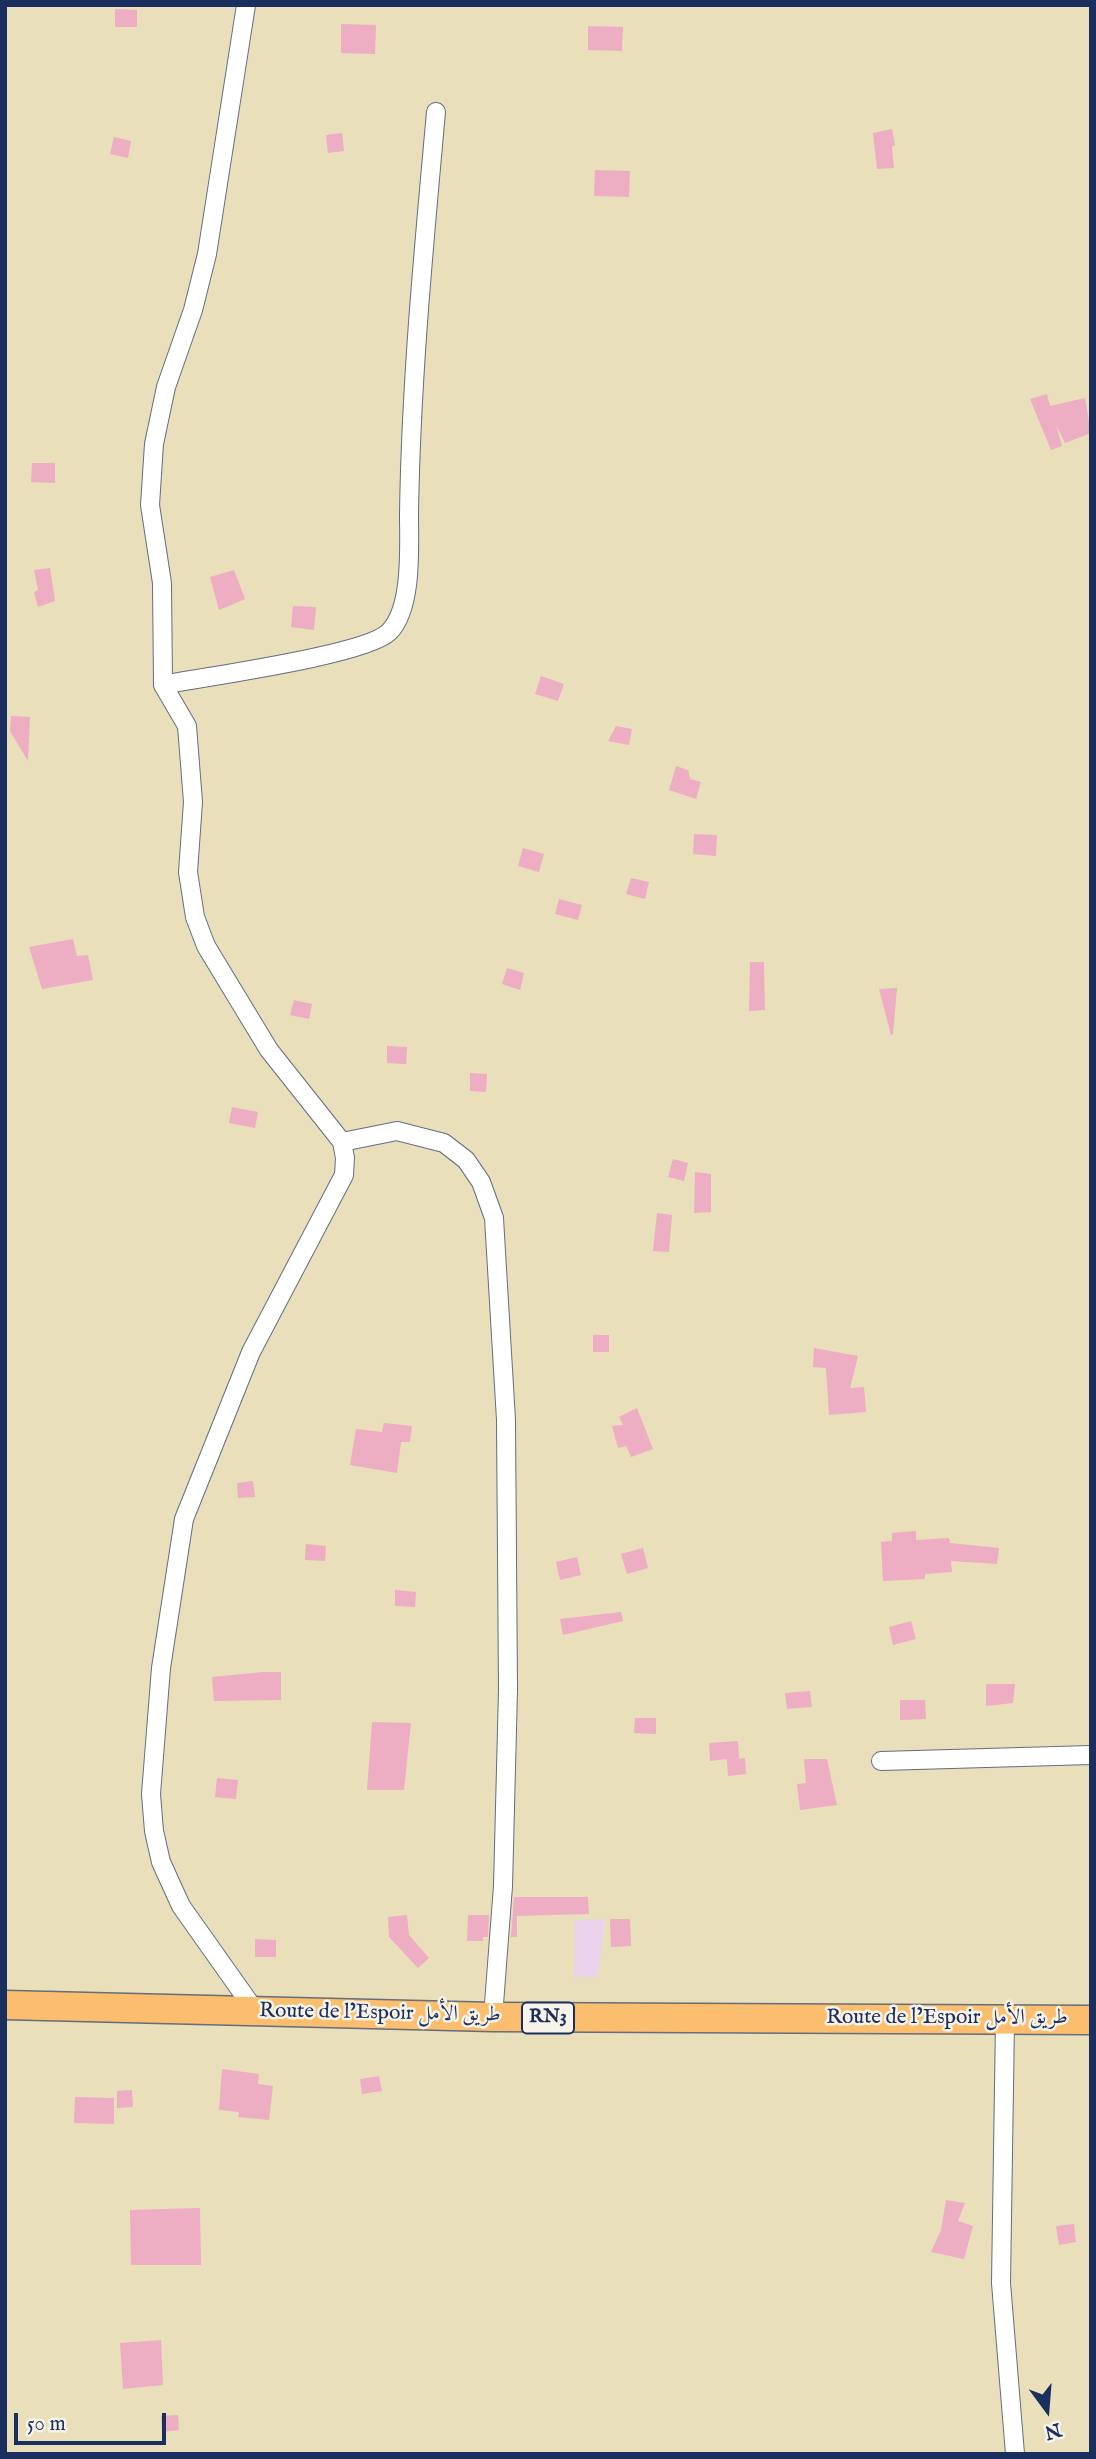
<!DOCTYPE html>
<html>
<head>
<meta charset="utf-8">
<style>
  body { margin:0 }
  #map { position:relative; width:1096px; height:2459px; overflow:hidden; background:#e9dfba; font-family:"IM FELL English",serif }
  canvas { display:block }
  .frame { position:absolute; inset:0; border:7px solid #1b2f5e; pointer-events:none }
  .north { position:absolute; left:1012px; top:2375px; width:70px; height:70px; -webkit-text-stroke:5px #f7f3e8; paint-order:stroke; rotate:164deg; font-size:19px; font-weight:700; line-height:28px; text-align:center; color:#1b2f5e }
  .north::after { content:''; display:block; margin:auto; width:24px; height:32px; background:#1b2f5e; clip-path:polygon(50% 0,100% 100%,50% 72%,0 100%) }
  .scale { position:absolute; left:14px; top:2413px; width:152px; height:32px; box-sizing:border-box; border:4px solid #1b2f5e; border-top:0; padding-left:9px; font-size:21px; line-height:24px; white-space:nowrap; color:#1b2f5e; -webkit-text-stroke:5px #f7f3e8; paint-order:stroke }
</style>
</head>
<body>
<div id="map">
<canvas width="1096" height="2459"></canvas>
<div class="frame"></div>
<div class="north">N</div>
<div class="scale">50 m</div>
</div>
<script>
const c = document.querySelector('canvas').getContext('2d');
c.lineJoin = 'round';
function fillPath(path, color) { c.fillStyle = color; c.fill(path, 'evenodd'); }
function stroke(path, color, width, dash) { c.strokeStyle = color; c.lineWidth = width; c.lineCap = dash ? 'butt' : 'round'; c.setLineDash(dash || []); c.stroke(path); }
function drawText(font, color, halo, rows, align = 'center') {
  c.font = font + ' "IM FELL English",Amiri,serif'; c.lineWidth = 5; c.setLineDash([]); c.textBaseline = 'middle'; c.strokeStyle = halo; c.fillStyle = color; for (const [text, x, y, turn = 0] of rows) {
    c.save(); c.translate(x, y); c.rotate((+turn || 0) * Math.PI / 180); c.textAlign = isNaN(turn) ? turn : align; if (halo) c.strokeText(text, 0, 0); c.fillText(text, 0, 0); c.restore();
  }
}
const built = new Path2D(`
  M 605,1919 L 598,1977 L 574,1977 L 575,1920 Z`);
const building = new Path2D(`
  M 115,9 L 137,10 L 137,27 L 115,27 Z
  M 341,24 L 376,25 L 375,54 L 341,53 Z
  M 588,26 L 623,27 L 622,51 L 588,50 Z
  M 892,129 L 895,146 L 892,146 L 894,168 L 877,169 L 873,133 Z
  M 342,133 L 344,151 L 328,153 L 326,135 Z
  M 114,137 L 131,141 L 128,158 L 110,154 Z
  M 595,170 L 630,171 L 629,197 L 594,196 Z
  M 1047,394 L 1050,406 L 1085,398 L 1091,433 L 1065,443 L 1056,425 L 1062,446 L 1051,450 L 1030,399 Z
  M 32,463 L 55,463 L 55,483 L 31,482 Z
  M 50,568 L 55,601 L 38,607 L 34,592 L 38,590 L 34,570 Z
  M 234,570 L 245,599 L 219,610 L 210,577 Z
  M 293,606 L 316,607 L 314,630 L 291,627 Z
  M 541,676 L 564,684 L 558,701 L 535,694 Z
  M 11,716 L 30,717 L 28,761 L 10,731 Z
  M 616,726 L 632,729 L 629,745 L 608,741 Z
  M 676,766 L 688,770 L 690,779 L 701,782 L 696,799 L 669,790 Z
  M 694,834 L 717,835 L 716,856 L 693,854 Z
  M 523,848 L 544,854 L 539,872 L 518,866 Z
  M 631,878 L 649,882 L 645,899 L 626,894 Z
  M 559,899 L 582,905 L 578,920 L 555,914 Z
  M 73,939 L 77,956 L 88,955 L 93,980 L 42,989 L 29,947 Z
  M 750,962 L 764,962 L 765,1010 L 749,1011 Z
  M 507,968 L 524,973 L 520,990 L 502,984 Z
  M 897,988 L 893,1034 L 891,1035 L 879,989 Z
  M 294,1000 L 312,1004 L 309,1019 L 290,1015 Z
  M 387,1046 L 407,1047 L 406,1064 L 387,1063 Z
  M 470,1073 L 487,1074 L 486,1092 L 470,1091 Z
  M 232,1107 L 258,1112 L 255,1128 L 229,1123 Z
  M 673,1159 L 688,1163 L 684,1181 L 668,1177 Z
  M 695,1172 L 711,1174 L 711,1212 L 694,1213 Z
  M 657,1213 L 672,1215 L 669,1252 L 653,1251 Z
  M 593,1335 L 609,1335 L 609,1352 L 593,1352 Z
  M 814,1348 L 858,1356 L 850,1388 L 864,1387 L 866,1412 L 829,1415 L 826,1368 L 813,1367 Z
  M 637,1408 L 653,1449 L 631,1457 L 626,1446 L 618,1448 L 612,1426 L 623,1425 L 619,1417 Z
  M 384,1423 L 412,1426 L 410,1442 L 401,1442 L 397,1473 L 350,1465 L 356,1429 L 382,1432 Z
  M 253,1481 L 255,1497 L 238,1498 L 237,1483 Z
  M 916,1531 L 916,1540 L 949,1538 L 950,1543 L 999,1548 L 997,1564 L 951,1561 L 952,1572 L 925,1574 L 925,1579 L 883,1581 L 881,1542 L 892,1541 L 892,1533 Z
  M 306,1544 L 326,1546 L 325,1561 L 305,1560 Z
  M 643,1548 L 648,1568 L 627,1574 L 621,1554 Z
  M 577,1557 L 581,1575 L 560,1580 L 556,1562 Z
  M 395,1590 L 416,1592 L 415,1607 L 395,1606 Z
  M 621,1612 L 623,1621 L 563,1635 L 560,1619 Z
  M 911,1621 L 916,1639 L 893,1645 L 889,1627 Z
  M 263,1672 L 281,1672 L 281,1700 L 214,1701 L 212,1677 Z
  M 986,1684 L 1015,1684 L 1013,1703 L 986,1706 Z
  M 810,1691 L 812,1707 L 787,1709 L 785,1693 Z
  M 900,1700 L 925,1700 L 926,1719 L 900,1720 Z
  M 635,1718 L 656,1718 L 656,1734 L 634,1733 Z
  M 372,1722 L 411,1723 L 404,1790 L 367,1790 Z
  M 738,1741 L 739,1758 L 733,1759 L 745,1758 L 746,1774 L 728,1776 L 727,1759 L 710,1761 L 709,1743 Z
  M 804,1759 L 827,1759 L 837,1805 L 800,1810 L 797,1784 L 806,1783 Z
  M 217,1778 L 238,1780 L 236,1799 L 215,1797 Z
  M 514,1897 L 588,1897 L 589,1914 L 517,1916 L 517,1937 L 511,1937 Z
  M 407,1915 L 409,1935 L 429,1958 L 418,1968 L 389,1937 L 388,1917 Z
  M 468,1915 L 489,1915 L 488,1937 L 483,1937 L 483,1941 L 467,1941 Z
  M 610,1919 L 630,1919 L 631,1946 L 611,1947 Z
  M 255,1939 L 276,1940 L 276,1957 L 255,1957 Z
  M 222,2069 L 259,2074 L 258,2084 L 273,2086 L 269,2120 L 238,2117 L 239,2112 L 219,2110 Z
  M 379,2076 L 382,2091 L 362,2094 L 360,2079 Z
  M 132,2090 L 133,2107 L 117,2108 L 117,2091 Z
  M 75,2097 L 114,2098 L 114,2124 L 74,2123 Z
  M 946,2200 L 965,2203 L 958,2221 L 973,2226 L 964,2259 L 931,2252 L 941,2230 Z
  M 200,2208 L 201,2265 L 131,2265 L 130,2210 Z
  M 1074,2224 L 1076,2242 L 1059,2245 L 1056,2226 Z
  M 161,2340 L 163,2385 L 123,2389 L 120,2343 Z
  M 178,2415 L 179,2430 L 162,2432 L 161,2416 Z`);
const minor = new Path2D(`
  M 246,5 L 207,254 L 193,310 L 166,387 L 154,444 L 150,505 L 162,583 L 163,685 L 187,726 L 193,802 L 188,872 L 195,917 L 206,946 L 269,1050 L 342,1142 L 345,1158 L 344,1175 L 251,1352 L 184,1519 L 161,1668 L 151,1794 L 154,1831 L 161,1862 L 181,1906 L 256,2012
  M 163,685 C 203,677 366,655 389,632 C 413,608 409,546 409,514 C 411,379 424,246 436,112
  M 342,1142 L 397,1131 L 444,1143 L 466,1160 L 481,1182 L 494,1218 L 506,1420 L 508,1690 L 503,1886 L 493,2017
  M 881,1761 L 1091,1755
  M 1005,2021 L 1001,2283 L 1015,2454`);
const trunk = new Path2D(`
  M 5,2005 L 493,2017 L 1091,2020`);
const shields = [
  [548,2018,52]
];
const shieldNames = [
  ["RN3",548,2018]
];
const streetNames = [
  ["Route de l’Espoir طريق الأمل",380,2014,1],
  ["Route de l’Espoir طريق الأمل",947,2019]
];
fillPath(built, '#ead1ec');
fillPath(building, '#edadc3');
stroke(minor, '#636d7e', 20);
stroke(trunk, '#636d7e', 31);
stroke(minor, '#fff', 18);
stroke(trunk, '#fbbe6e', 28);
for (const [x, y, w] of shields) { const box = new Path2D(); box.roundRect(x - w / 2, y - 15.5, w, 31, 5); c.fillStyle = '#f7f3e8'; c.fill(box); stroke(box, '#1b2f5e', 2); }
drawText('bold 19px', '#1b2f5e', null, shieldNames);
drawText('21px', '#1b2f5e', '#f7f3e8', streetNames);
</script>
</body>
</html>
